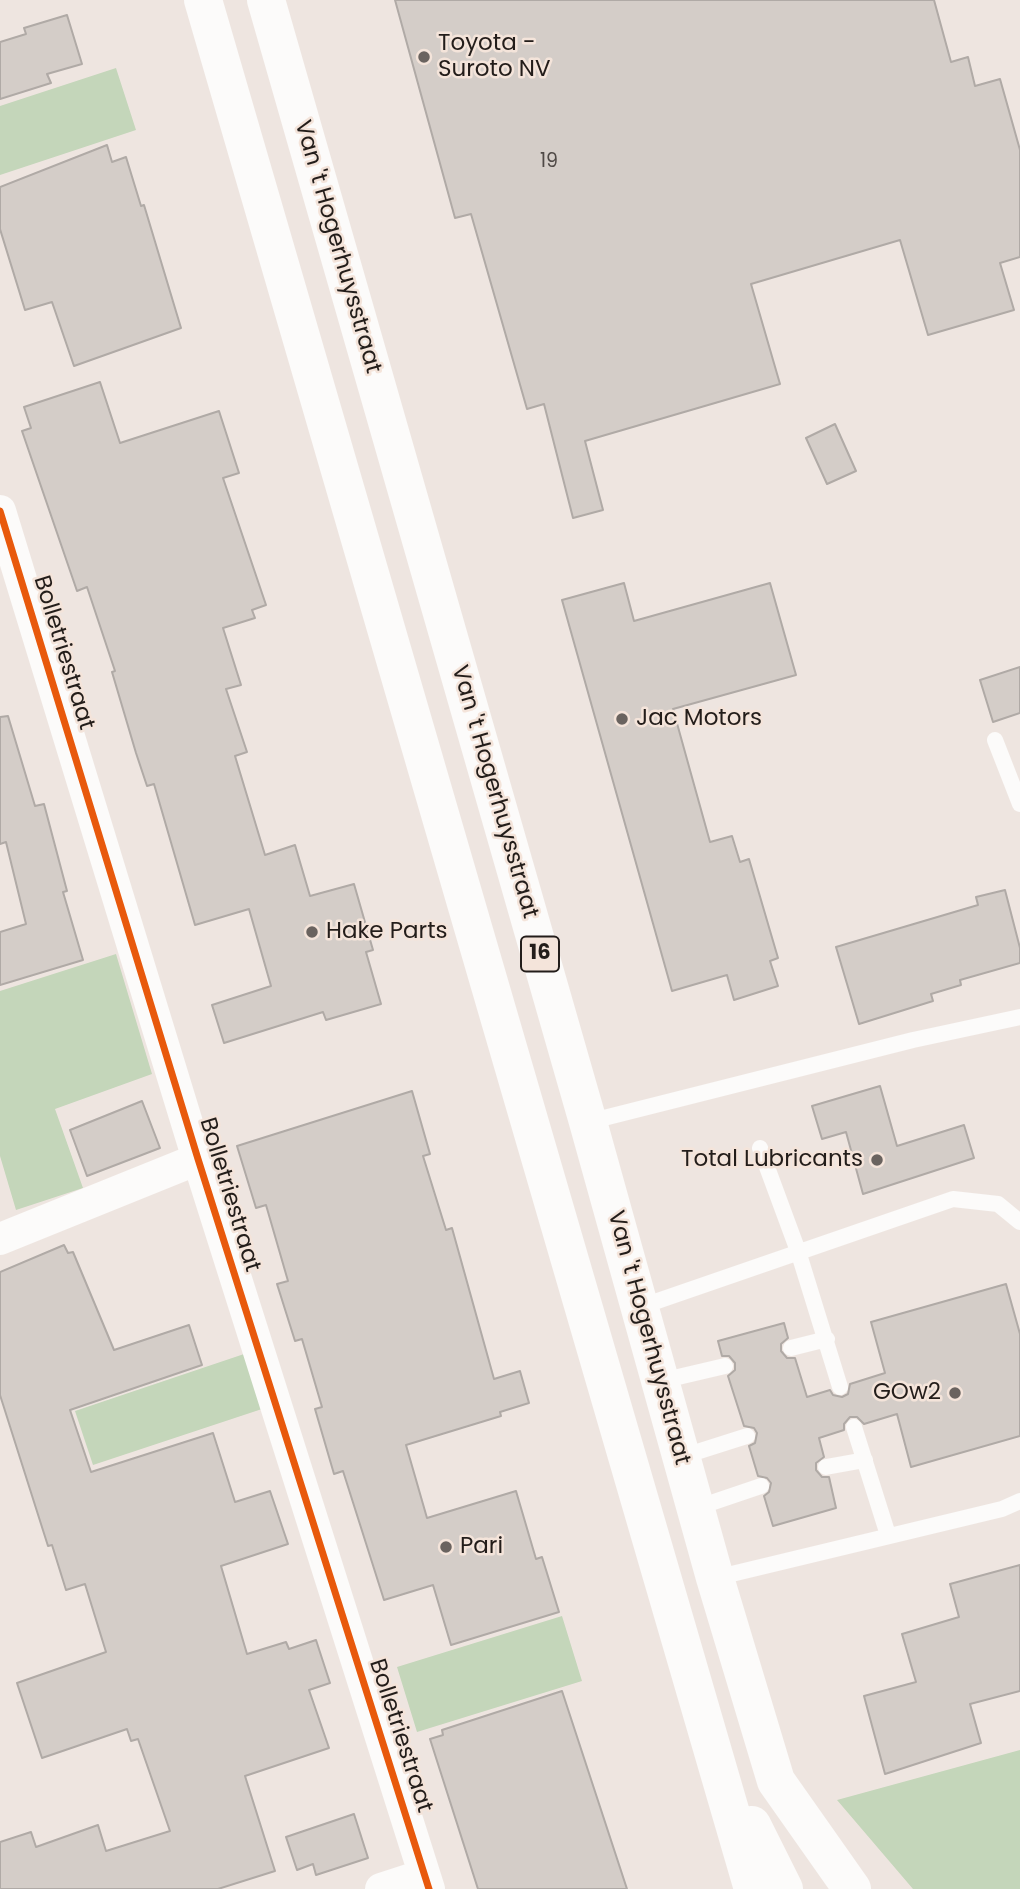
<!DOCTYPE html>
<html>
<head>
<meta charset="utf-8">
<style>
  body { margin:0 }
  canvas { display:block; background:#eee5e0 }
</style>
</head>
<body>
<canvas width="1020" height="1889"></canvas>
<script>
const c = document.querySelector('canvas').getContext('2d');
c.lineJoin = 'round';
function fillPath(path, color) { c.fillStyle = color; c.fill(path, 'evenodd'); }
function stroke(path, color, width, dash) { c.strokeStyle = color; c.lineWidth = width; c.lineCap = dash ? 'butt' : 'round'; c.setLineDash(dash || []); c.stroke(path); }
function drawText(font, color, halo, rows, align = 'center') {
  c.font = font + ' Poppins,sans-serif'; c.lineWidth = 5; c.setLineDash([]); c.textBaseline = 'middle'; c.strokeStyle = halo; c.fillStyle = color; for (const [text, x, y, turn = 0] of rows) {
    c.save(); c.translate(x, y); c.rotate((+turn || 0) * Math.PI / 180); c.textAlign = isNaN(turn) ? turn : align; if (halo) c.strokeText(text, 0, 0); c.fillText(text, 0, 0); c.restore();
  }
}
const green = new Path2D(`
  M 116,68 L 136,130 L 0,175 L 0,106 Z
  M 116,954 L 152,1074 L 55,1109 L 83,1188 L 16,1210 L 0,1156 L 0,991 Z
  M 247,1353 L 265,1408 L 93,1465 L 75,1411 Z
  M 562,1616 L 582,1681 L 417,1732 L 397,1667 Z
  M 1020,1750 L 1020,1889 L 913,1889 L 837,1800 Z`);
const building = new Path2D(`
  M 395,0 L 934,0 L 951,62 L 968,57 L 975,86 L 1000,79 L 1020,150 L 1020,257 L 1000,263 L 1014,310 L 928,335 L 900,240 L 751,284 L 780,384 L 585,441 L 603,510 L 573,518 L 544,404 L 527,409 L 471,214 L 455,218 Z
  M 67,15 L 82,64 L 47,74 L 51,83 L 0,99 L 0,42 L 26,34 L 24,28 Z
  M 107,145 L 112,162 L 126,157 L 141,206 L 144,205 L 181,328 L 74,366 L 52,302 L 25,310 L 0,229 L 0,187 Z
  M 100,382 L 120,443 L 219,411 L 239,473 L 223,478 L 266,605 L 252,610 L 255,618 L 223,628 L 241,685 L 226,689 L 247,752 L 235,756 L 265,855 L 295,845 L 310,896 L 354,884 L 373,950 L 366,952 L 381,1004 L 326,1020 L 323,1012 L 224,1043 L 212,1005 L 271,986 L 249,909 L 195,925 L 154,784 L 147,786 L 136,753 L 112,672 L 115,671 L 87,587 L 77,591 L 22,431 L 31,428 L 24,407 Z
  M 835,424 L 856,471 L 827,484 L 806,438 Z
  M 624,583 L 634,621 L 770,583 L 796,675 L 673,709 L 710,842 L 732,836 L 740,862 L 749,859 L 778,958 L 770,961 L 778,986 L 734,1000 L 727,975 L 672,991 L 562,600 Z
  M 1020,667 L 1020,713 L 993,722 L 980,680 Z
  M 8,716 L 35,806 L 44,804 L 67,891 L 63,892 L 83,960 L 0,985 L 0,932 L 26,924 L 6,842 L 0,844 L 0,717 Z
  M 1005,890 L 1020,948 L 1020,963 L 960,980 L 961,985 L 931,994 L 933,1001 L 859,1024 L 836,947 L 978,905 L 976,897 Z
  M 880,1086 L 897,1146 L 964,1125 L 974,1158 L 863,1194 L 846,1132 L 822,1139 L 812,1106 Z
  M 412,1091 L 430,1154 L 423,1156 L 446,1230 L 452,1228 L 494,1379 L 520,1371 L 529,1403 L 500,1412 L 501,1416 L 406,1445 L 427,1518 L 516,1491 L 536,1559 L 542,1557 L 559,1612 L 451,1645 L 433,1585 L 384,1600 L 343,1471 L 334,1474 L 315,1409 L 322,1407 L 302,1339 L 295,1341 L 277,1284 L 288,1281 L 266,1205 L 256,1208 L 237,1146 Z
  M 142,1101 L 160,1148 L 87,1176 L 70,1130 Z
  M 64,1245 L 68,1253 L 73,1252 L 114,1350 L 189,1325 L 202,1365 L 70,1410 L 91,1472 L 213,1433 L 235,1502 L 270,1491 L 288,1544 L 221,1566 L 247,1654 L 286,1642 L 289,1649 L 316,1640 L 330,1683 L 309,1690 L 329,1748 L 245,1776 L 275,1871 L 218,1889 L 0,1889 L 0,1842 L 31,1832 L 36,1847 L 98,1825 L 106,1851 L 170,1831 L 138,1739 L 131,1741 L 127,1729 L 42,1758 L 17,1683 L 106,1652 L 85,1584 L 66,1590 L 52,1545 L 48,1546 L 0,1395 L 0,1272 Z
  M 1006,1284 L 1020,1334 L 1020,1436 L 911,1467 L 897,1414 L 864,1424 L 857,1417 L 850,1417 L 844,1424 L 844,1430 L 819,1438 L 824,1457 L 816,1463 L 816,1470 L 822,1477 L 829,1477 L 836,1508 L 773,1526 L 764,1496 L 769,1492 L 771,1483 L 767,1478 L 758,1476 L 749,1446 L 755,1443 L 757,1433 L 754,1428 L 744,1426 L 728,1376 L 735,1370 L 735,1363 L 729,1356 L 722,1356 L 718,1341 L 784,1323 L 788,1338 L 781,1344 L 781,1351 L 787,1358 L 795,1358 L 807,1397 L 830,1390 L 833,1395 L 842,1397 L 848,1394 L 850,1384 L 885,1373 L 871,1322 Z
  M 1020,1565 L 1020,1691 L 970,1704 L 981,1743 L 885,1774 L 864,1696 L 916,1682 L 902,1634 L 959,1617 L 950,1584 Z
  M 562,1691 L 627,1889 L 478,1889 L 430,1739 L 443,1735 L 442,1730 Z
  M 354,1814 L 368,1858 L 316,1875 L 313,1864 L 297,1870 L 286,1837 Z`);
const service = new Path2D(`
  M 995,740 L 1020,804
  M 588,1122 L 913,1040 L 1020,1017
  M 760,1148 L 798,1251 L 840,1387
  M 640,1307 L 953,1199 L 998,1204 L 1020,1222
  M 791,1348 L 827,1339
  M 661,1381 L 725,1366
  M 854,1427 L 888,1535
  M 681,1457 L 747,1436
  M 826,1467 L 865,1460
  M 696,1508 L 761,1486
  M 715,1578 L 1002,1509 L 1020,1501`);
const minor = new Path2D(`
  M 0,511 L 198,1159 L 429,1889
  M 0,1239 L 198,1159
  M 381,1889 L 424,1875`);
const primary = new Path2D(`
  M 203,0 L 753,1889
  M 266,0 L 588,1122 L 715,1578 L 776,1781 L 852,1889
  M 752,1825 L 784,1889`);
const cycleway = new Path2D(`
  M 0,511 L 198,1159 L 429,1889`);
const markers = [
  [424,57,7,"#6a635f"],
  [622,719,7,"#6a635f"],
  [312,932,7,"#6a635f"],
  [877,1160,7,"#6a635f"],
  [955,1393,7,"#6a635f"],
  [446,1547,7,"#6a635f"]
];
const numberNames = [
  ["19",549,162]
];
const shields = [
  [540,954,38]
];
const shieldNames = [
  ["16",540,954]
];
const poiNames = [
  ["Toyota -",438,44],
  ["Suroto NV",438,70],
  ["Jac Motors",636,719],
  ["Hake Parts",326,932],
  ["Total Lubricants",863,1160,"right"],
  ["GOw2",941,1393,"right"],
  ["Pari",460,1547]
];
const streetNames = [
  ["Van 't Hogerhuysstraat",337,247,74],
  ["Bolletriestraat",63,653,73],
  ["Van 't Hogerhuysstraat",494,792,74],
  ["Bolletriestraat",229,1195,73],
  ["Van 't Hogerhuysstraat",648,1338,75],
  ["Bolletriestraat",400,1736,72]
];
fillPath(green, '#c4d6ba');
fillPath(building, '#d4cdc8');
stroke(building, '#b0aaa6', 2);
stroke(service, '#fcfbfa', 16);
stroke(minor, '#fcfbfa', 32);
stroke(primary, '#fcfbfa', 38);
stroke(cycleway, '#e8590c', 7);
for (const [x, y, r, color] of markers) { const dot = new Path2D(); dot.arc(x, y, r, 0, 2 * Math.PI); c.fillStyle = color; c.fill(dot); stroke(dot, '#f4e4da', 2.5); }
drawText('19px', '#4f4946', null, numberNames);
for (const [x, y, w] of shields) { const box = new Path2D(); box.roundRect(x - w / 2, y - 17.5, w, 35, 5); c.fillStyle = '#f4e4da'; c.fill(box); stroke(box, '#231d1a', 2); }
drawText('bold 21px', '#231d1a', null, shieldNames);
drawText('23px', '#231d1a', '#f4e4da', poiNames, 'left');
drawText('23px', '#231d1a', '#f4e4da', streetNames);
</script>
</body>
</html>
